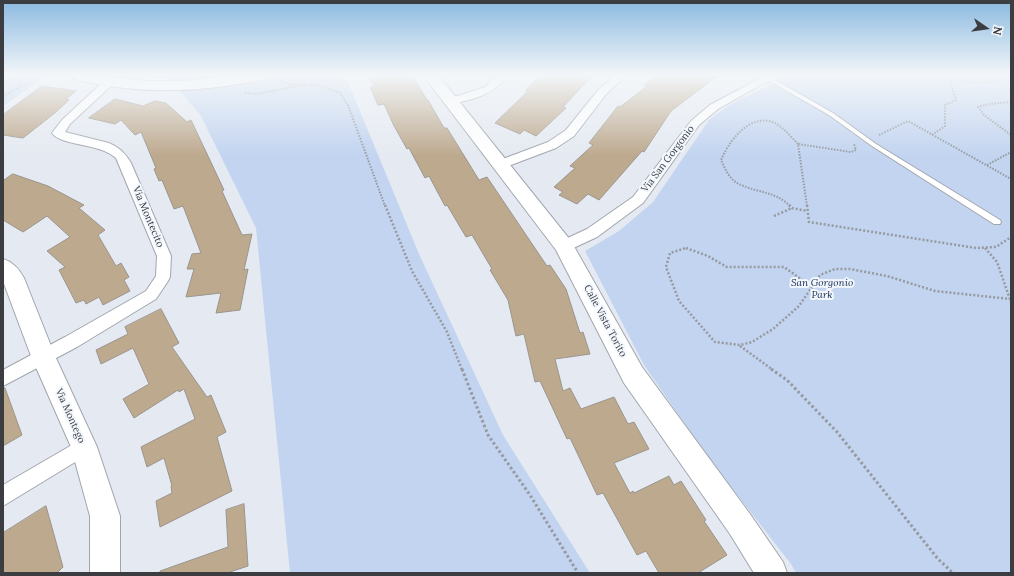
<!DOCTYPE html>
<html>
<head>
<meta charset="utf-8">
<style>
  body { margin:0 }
  #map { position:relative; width:1014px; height:576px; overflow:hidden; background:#e5eaf2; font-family:Lora,serif }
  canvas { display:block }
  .frame { position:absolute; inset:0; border:4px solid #3b3d40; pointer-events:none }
  .north { position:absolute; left:966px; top:8px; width:40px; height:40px; -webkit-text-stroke:3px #f3f7fe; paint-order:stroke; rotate:103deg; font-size:11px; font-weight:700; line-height:16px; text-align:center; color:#3b3d40 }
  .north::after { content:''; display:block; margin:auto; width:14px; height:18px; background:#3b3d40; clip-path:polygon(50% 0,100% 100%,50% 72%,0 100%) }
</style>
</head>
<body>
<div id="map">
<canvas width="1014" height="576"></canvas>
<div class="frame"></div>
<div class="north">N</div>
</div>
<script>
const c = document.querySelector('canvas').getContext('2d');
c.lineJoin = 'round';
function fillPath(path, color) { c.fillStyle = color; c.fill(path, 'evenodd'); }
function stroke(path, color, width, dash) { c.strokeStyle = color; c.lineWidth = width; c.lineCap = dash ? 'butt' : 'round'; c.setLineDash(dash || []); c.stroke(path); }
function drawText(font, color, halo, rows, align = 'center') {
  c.font = font + ' Lora,serif'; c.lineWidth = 4; c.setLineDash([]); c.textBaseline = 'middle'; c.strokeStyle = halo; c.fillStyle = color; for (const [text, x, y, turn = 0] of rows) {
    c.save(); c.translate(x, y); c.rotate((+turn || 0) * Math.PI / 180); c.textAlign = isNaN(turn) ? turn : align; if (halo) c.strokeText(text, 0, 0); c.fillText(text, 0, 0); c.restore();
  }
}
const green = new Path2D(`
  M 3,75 L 48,75 L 3,106 Z
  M 115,75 L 345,75 L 419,254 L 503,435 L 590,573 L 290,573 L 256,228 L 201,116 L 170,79 Z
  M 790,75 L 1011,75 L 1011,573 L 796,573 L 791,564 L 707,456 L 644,365 L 585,251 L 619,231 L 653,202 L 709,120 L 729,105 Z`);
const building = new Path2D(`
  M 368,75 L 412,75 L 427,100 L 428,100 L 444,128 L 447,128 L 479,180 L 487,177 L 547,266 L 550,265 L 566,289 L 580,333 L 583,332 L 590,354 L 555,359 L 563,391 L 570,388 L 581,409 L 614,397 L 628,424 L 634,422 L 649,449 L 614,463 L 630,493 L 633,491 L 634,493 L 669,476 L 674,485 L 681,481 L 706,520 L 704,521 L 727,555 L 698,573 L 659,573 L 646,551 L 637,555 L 603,493 L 597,495 L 570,438 L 567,439 L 540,381 L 535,382 L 524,334 L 516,336 L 508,300 L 490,270 L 492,269 L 472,235 L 466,237 L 447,205 L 445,206 L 429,176 L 425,178 L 409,148 L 407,149 L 394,126 L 384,104 L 378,105 L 370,87 L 374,86 Z
  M 541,75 L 593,75 L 563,107 L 566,108 L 536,136 L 524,130 L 520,134 L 495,123 L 528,91 L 526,90 Z
  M 657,75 L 719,75 L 671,111 L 644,152 L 642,151 L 599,200 L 588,194 L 577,204 L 559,195 L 563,192 L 554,187 L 575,168 L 570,166 L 593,145 L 589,143 L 618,106 L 620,107 L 647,86 L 644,85 Z
  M 42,86 L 76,91 L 66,99 L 69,100 L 56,112 L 23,138 L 3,135 L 3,115 Z
  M 115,99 L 143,106 L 155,101 L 166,103 L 187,122 L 191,120 L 224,190 L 222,191 L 242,235 L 252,234 L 244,270 L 248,269 L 240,310 L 216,313 L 221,293 L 186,297 L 194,269 L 187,269 L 192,254 L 201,253 L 183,206 L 174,209 L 162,180 L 159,181 L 154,169 L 156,168 L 141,132 L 135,135 L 121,120 L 115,124 L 89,118 Z
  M 13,174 L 48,186 L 84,205 L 79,208 L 105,230 L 98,235 L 116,266 L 121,263 L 129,277 L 124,280 L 130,291 L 103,305 L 99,297 L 86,304 L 84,300 L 76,303 L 59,270 L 65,267 L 47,251 L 70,237 L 47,216 L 23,232 L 3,220 L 3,181 Z
  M 161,309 L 179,343 L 172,347 L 207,397 L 211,395 L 226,432 L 217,437 L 232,491 L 160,527 L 156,501 L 172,493 L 171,486 L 172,486 L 164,458 L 147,467 L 141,447 L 195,419 L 184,389 L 179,392 L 178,390 L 134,418 L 123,399 L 149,384 L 133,348 L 101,364 L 96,350 L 128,334 L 125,327 Z
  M 3,388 L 5,388 L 22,435 L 3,446 Z
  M 244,504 L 248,566 L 227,573 L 160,573 L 160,571 L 228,547 L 226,510 Z
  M 46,506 L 63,567 L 57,573 L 3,573 L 3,533 Z`);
const pathFar2 = new Path2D(`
  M 274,79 L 289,84 L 306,84
  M 3,85 L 17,76
  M 245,93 L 256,94 L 298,86 L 317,85 L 339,92 L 348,105 L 385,206
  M 3,96 L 30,82
  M 1011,102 L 989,104 L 978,107 L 984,115 L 1011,135
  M 879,135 L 908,121 L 1011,179
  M 932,135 L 945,126 L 945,105 L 956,100 L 949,80 L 977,83 L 1004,80 L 1011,81
  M 987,165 L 1011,152
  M 790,206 C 775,191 757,193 739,184 C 730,180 725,169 721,160 C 729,141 750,112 775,123 C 784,128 791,137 798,144
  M 807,206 L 798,144 L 851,152 L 856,150 L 854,144`);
const pathFar1 = new Path2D(`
  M 385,205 L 412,271 L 447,332 L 462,370
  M 789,205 L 792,208 L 807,211
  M 807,205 L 809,222 L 976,248 L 996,247 L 1011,237
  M 774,216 L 792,208
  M 686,248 L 708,256 L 727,267 L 784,267 L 812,287 L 799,306 L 773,329 L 752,342 L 740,345 L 715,342 L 679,301 L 666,267 L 670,253 Z
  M 985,248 L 997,262 L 1011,302
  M 812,287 L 820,275 L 835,269 L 850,269 L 887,276 L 935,291 L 1010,299
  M 740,346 L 773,370`);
const path = new Path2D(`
  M 462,369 L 488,435 L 530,495 L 578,573
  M 771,369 L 787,380 L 837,432 L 938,559 L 953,573`);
const lane = new Path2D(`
  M 766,77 L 770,77 L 833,113 L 876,144 L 1000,220 L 1001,222 L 1000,224 L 994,224 L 872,146 L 829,115 L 766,79 Z`);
const street = new Path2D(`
  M 497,75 L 509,75 C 493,95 473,100 449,104 L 443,101 L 445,99 L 461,95 L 485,87 Z
  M 615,75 L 627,75 L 607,93 L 574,136 L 556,148 L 503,168 L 495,168 L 493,165 L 495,162 L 548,142 L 566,130 L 599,89 Z
  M 764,76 L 770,75 L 773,78 L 718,109 L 699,125 L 643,203 L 597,237 L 569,250 L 564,251 L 559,250 L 557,246 L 559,242 L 587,229 L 633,197 L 691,121 L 710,105 Z
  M 109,79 L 113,80 L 114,82 L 113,84 L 70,124 L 65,132 L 109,143 C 120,148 125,153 131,163 L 171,256 L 170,277 L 168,281 L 156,299 L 77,347 L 3,386 L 3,370 L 65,337 L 146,291 L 156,276 L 157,256 L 116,158 C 100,143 61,146 52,133 L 62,120 L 105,80 Z
  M 84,438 L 90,441 L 93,447 L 90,453 L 3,506 L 3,485 Z`);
const secondary = new Path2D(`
  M 68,75 L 99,75 L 149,81 L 185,81 L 233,75 L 268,75 L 266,78 L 261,80 C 195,93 135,95 70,78 Z
  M 423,75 L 438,75 L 571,241 L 642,367 L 750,514 L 783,562 L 787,573 L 754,573 L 730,534 L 624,383 L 556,250 Z
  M 762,75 L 781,75 C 777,82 769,83 763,81 L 760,78 Z
  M 3,259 C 13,262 19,269 24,278 L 55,356 L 97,447 L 120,516 L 120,573 L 90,573 L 90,516 L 71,447 L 31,356 L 3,281 Z`);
const streetNames = [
  ["Via San Gorgonio",668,159,-53],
  ["Via Montecito",148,217,67],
  ["Calle Vista Torito",605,321,62],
  ["Via Montego",70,416,66]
];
const parkNames = [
  ["San Gorgonio",822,283],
  ["Park",822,295]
];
fillPath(green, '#c2d4f0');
fillPath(building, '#bda98e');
stroke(building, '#9a948d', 1);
stroke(lane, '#a1a6ad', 2);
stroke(street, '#a1a6ad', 2);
stroke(secondary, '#a1a6ad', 2);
stroke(pathFar2, '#96999f', 2, [1.5, 1.5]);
stroke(pathFar1, '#96999f', 2.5, [2, 2]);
stroke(path, '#96999f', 3, [2.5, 2.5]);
fillPath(lane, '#fff');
fillPath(street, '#fff');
fillPath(secondary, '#fff');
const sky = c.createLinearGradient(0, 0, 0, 156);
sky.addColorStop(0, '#8bbae0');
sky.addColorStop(0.48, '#f3f6f9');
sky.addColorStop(1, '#f3f6f900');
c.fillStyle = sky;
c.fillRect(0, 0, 1014, 156);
drawText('10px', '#3b3d40', '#f3f7fe', streetNames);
drawText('italic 10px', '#162d52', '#f3f7fe', parkNames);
</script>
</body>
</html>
